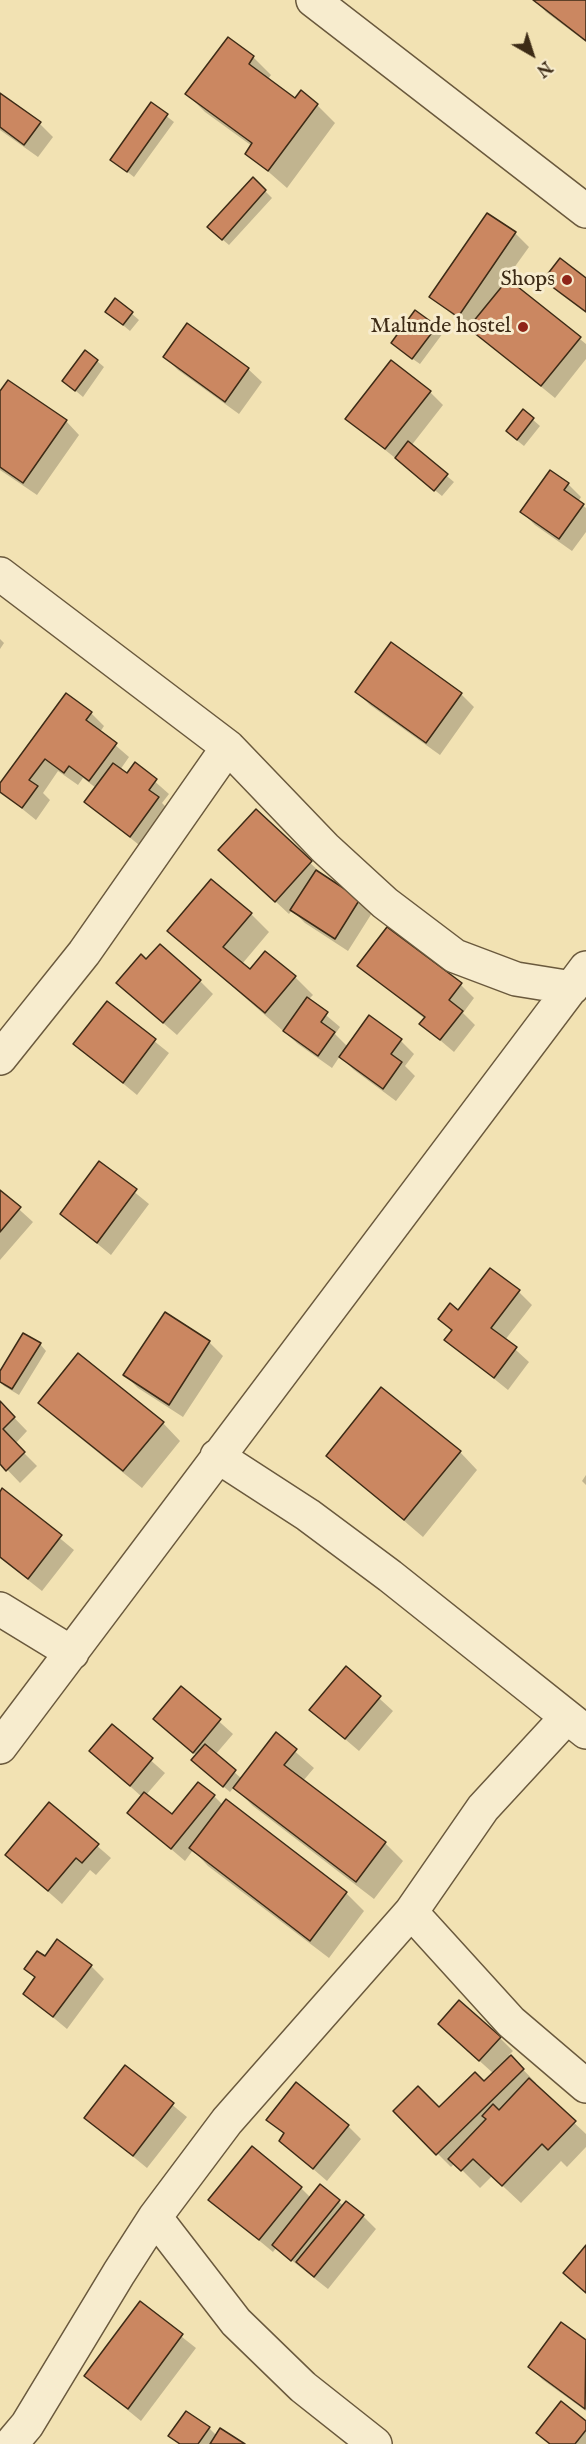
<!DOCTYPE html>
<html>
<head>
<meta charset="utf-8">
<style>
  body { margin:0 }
  #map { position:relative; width:586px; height:2444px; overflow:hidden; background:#f2e2b3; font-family:"IM FELL English",serif }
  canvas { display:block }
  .north { position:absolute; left:502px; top:24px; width:60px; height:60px; -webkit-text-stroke:4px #f7ecce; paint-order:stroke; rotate:141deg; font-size:16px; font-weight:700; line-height:24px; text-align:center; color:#3d2b16 }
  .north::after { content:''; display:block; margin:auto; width:21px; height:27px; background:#3d2b16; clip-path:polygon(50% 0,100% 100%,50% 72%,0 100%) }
</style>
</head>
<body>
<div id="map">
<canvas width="586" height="2444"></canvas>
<div class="north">N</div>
</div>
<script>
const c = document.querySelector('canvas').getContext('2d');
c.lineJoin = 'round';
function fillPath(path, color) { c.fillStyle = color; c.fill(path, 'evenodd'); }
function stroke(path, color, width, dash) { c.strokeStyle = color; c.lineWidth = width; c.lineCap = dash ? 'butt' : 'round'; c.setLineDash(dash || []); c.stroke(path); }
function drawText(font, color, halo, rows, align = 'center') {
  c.font = font + ' "IM FELL English",serif'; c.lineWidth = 6; c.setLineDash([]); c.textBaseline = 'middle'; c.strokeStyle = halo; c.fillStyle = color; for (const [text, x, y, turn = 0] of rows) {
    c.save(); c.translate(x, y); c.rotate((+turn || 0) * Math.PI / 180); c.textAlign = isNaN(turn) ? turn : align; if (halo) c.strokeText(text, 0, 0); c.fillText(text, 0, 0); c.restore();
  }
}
const shadow = new Path2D(`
  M 535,0 L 586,0 L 586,42 L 546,12 Z
  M 228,39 L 253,57 L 271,75 L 268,79 L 296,100 L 317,105 L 335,123 L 287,188 L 247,153 L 252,146 L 205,112 L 187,94 Z
  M 0,95 L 40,124 L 53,137 L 38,157 L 0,130 Z
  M 151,104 L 174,122 L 134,177 L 112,160 Z
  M 253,179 L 272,198 L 229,245 L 216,234 Z
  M 488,215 L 515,233 L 529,247 L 506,279 L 586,344 L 586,359 L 555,398 L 431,297 Z
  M 545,280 L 586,280 L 586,313 L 559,293 Z
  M 116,300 L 139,320 L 130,331 L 107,312 Z
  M 436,327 L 443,333 L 420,364 L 400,350 Z
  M 165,357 L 248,369 L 262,382 L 239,414 L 178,370 Z
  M 97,361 L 104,367 L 83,397 L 64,381 Z
  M 430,392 L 443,405 L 411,446 L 454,482 L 442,496 L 347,419 Z
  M 0,394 L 66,421 L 79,435 L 37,495 L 0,470 Z
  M 523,411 L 540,426 L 524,446 L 514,438 Z
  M 568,484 L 581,497 L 578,502 L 586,508 L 586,532 L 572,551 L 535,525 L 522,512 Z
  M 0,639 L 4,643 L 0,649 Z
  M 357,692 L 461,694 L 474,707 L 440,755 L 370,705 Z
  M 91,713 L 104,726 L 100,732 L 129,757 L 120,770 L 127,775 L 135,764 L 169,794 L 162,803 L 171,812 L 144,849 L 86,802 L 96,788 L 83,778 L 78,785 L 58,771 L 43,793 L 50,800 L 36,820 L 0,791 L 0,786 Z
  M 256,812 L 324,876 L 359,900 L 372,913 L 348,951 L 305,923 L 292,910 L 289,914 L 234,863 Z
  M 251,914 L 269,932 L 242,964 L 251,972 L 295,977 L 313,995 L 308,1000 L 340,1027 L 335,1034 L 348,1047 L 401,1041 L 414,1054 L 405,1066 L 415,1076 L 396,1101 L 354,1070 L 340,1056 L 332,1068 L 298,1044 L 169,931 Z
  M 387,929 L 461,985 L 474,998 L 463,1013 L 475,1025 L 454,1052 L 421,1024 L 425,1019 L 359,966 Z
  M 146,961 L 200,981 L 213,994 L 177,1035 L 132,996 Z
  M 107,1003 L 169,1053 L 137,1095 L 75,1044 Z
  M 99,1163 L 149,1204 L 111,1255 L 61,1214 Z
  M 0,1192 L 33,1222 L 0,1260 Z
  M 519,1292 L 532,1305 L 505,1340 L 529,1362 L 508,1390 L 446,1340 L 452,1332 L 440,1319 Z
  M 166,1314 L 209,1342 L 223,1356 L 183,1417 L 138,1388 L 125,1375 Z
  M 40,1344 L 46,1351 L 19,1395 L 4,1386 L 0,1382 L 0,1374 Z
  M 40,1402 L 163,1423 L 180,1441 L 142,1488 L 58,1420 Z
  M 0,1403 L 27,1431 L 15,1444 L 37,1466 L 20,1483 L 0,1462 Z
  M 460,1452 L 477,1470 L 423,1537 L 328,1456 Z
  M 586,1475 L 586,1485 L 582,1481 Z
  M 3,1491 L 74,1550 L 42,1591 L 0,1558 L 0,1494 Z
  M 346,1668 L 393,1711 L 359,1751 L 311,1710 Z
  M 182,1688 L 233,1734 L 215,1755 L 242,1779 L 276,1735 L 314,1768 L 303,1781 L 385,1843 L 403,1861 L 374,1899 L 253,1806 L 234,1787 L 230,1792 L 200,1767 L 197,1756 L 155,1719 Z
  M 112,1726 L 165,1773 L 146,1795 L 172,1816 L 214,1796 L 223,1805 L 226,1802 L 346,1893 L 364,1911 L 329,1958 L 208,1866 L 193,1850 L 185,1861 L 129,1813 L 142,1797 L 91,1751 Z
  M 50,1805 L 111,1858 L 96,1875 L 90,1870 L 62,1904 L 7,1855 Z
  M 45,1958 L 91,1966 L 104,1979 L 67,2029 L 25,1994 L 36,1978 L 26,1968 Z
  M 453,2037 L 500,2038 L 513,2051 L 509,2055 L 536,2083 L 534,2085 L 586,2134 L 586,2147 L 567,2167 L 561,2161 L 521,2203 L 492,2176 L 480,2188 L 455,2163 L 451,2167 L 395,2111 L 439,2109 L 484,2083 L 494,2074 Z
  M 126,2067 L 187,2117 L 147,2168 L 86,2118 Z
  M 268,2120 L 348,2126 L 361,2139 L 327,2181 L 281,2141 L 285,2135 Z
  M 320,2187 L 344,2206 L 363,2216 L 376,2229 L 328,2289 L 276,2248 L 273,2252 L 210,2200 L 301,2188 L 311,2198 Z
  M 140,2304 L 196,2348 L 141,2421 L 86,2376 Z
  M 562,2324 L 586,2341 L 586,2411 L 543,2380 L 530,2367 Z
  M 586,2423 L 586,2444 L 550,2444 L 538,2433 Z
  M 209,2428 L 217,2436 L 243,2444 L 179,2444 L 170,2436 Z`);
const building = new Path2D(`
  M 533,0 L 586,0 L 586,41 Z
  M 228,37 L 254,56 L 249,64 L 295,98 L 301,90 L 318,104 L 268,171 L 245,154 L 252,143 L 185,94 Z
  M 0,93 L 41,122 L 24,145 L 0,127 Z
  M 151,102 L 168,114 L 127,172 L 110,160 Z
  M 253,177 L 266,190 L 222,240 L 207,227 Z
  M 487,213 L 516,232 L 458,317 L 429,297 Z
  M 560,258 L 586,278 L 586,312 L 543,280 Z
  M 508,279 L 581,337 L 541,386 L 468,328 Z
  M 115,298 L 133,312 L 123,325 L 105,312 Z
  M 415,310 L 437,326 L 412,359 L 391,343 Z
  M 187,323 L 249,368 L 225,402 L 163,357 Z
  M 85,350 L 98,360 L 75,391 L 62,381 Z
  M 391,360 L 431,391 L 385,449 L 345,419 Z
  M 8,380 L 67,420 L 23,483 L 0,467 L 0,391 Z
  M 523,409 L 534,418 L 517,440 L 506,431 Z
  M 408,441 L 448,474 L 434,491 L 395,458 Z
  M 550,470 L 569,483 L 564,490 L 584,504 L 559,539 L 520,512 Z
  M 391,642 L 462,693 L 426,743 L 355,692 Z
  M 66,693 L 92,712 L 86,720 L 117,743 L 89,781 L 69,766 L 64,773 L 45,759 L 29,780 L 38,786 L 22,808 L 0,792 L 0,783 Z
  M 135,762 L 157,779 L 149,790 L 159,797 L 130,837 L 84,802 L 113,763 L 127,773 Z
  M 256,809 L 312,861 L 275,902 L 218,850 Z
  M 316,870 L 360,899 L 335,939 L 290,910 Z
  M 211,879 L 252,913 L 223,947 L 250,969 L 265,951 L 296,976 L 265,1013 L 167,931 Z
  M 387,927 L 462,983 L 449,1000 L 463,1011 L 440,1040 L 419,1024 L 425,1017 L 357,966 Z
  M 160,944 L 201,980 L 163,1023 L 116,983 L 141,954 L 146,959 Z
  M 307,997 L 328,1012 L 321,1022 L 335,1032 L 318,1056 L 283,1031 Z
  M 107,1001 L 156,1039 L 123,1083 L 73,1044 Z
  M 369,1015 L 402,1039 L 391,1054 L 402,1062 L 383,1089 L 339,1057 Z
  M 99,1161 L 137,1189 L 97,1243 L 60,1214 Z
  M 0,1190 L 21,1207 L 0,1232 Z
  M 490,1268 L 520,1290 L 491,1328 L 517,1347 L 494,1378 L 444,1340 L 452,1330 L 438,1319 L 450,1303 L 458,1310 Z
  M 165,1312 L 210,1341 L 169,1405 L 123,1375 Z
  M 23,1333 L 41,1343 L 12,1389 L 0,1382 L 0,1371 Z
  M 78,1353 L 164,1422 L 123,1471 L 38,1403 Z
  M 381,1387 L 461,1451 L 404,1520 L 326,1456 Z
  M 0,1401 L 15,1417 L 3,1429 L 25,1452 L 6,1471 L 0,1464 Z
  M 2,1488 L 62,1535 L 28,1579 L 0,1557 L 0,1492 Z
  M 346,1666 L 381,1696 L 345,1739 L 309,1710 Z
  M 181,1686 L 221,1719 L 193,1753 L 153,1719 Z
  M 112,1724 L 153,1758 L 130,1786 L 89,1751 Z
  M 276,1732 L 297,1749 L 284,1765 L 386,1842 L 356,1882 L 233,1788 Z
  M 205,1744 L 236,1770 L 223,1787 L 191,1760 Z
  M 198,1782 L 215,1795 L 171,1849 L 127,1813 L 144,1792 L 172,1814 Z
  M 226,1799 L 347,1892 L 310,1941 L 189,1848 Z
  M 49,1802 L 99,1844 L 82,1863 L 76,1858 L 48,1891 L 5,1855 Z
  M 57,1939 L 92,1965 L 53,2017 L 23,1994 L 35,1977 L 24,1969 L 37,1951 L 45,1956 Z
  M 459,2000 L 501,2037 L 479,2061 L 438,2024 Z
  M 511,2055 L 524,2069 L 436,2155 L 393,2111 L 418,2086 L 439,2107 L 475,2072 L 484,2081 Z
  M 125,2065 L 174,2103 L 133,2156 L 84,2118 Z
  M 529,2078 L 576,2121 L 548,2150 L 542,2144 L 502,2186 L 473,2159 L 461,2171 L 448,2159 L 486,2119 L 482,2116 L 493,2104 L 499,2110 Z
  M 296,2082 L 349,2125 L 313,2169 L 279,2141 L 284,2133 L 266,2120 Z
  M 252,2146 L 302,2187 L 259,2240 L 208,2200 Z
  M 320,2184 L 340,2200 L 291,2261 L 272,2245 Z
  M 346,2201 L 364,2215 L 314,2277 L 296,2262 Z
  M 586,2245 L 586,2293 L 563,2273 Z
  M 140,2301 L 183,2334 L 128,2409 L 84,2376 Z
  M 561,2322 L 586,2340 L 585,2409 L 528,2367 Z
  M 561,2401 L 586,2421 L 586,2430 L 575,2444 L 550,2444 L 536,2433 Z
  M 186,2411 L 210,2427 L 198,2444 L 180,2444 L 168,2436 Z
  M 220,2428 L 245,2444 L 210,2444 Z`);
const minor = new Path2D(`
  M 313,0 L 586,211
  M 0,574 L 228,747 L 325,848 L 385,903 L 455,956 L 516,979 L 572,988
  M 0,1058 L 84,953 L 228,747
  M 217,1456 L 308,1515 L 390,1576 L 586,1732
  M 0,1609 L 72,1653
  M 0,1747 L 586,968
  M 411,1912 L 511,2022 L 586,2086
  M 155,2217 L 236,2322 L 303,2387 L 375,2444
  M 11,2444 L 27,2425 L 119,2273 L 155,2217 L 227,2121 L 411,1912 L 483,1808 L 566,1718`);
const markers = [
  [567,280,6,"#8f2418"],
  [523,327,6,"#8f2418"]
];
const poiNames = [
  ["Shops",555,280],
  ["Malunde hostel",511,327]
];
fillPath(shadow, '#0003');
fillPath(building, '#cb8761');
stroke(building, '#3d2b16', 1.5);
stroke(minor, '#6a593d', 36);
stroke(minor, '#f7ecce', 33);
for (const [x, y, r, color] of markers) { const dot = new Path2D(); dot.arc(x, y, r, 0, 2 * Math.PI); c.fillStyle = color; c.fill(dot); stroke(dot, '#f7ecce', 2); }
drawText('22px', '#3d2b16', '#f7ecce', poiNames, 'right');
</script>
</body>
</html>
